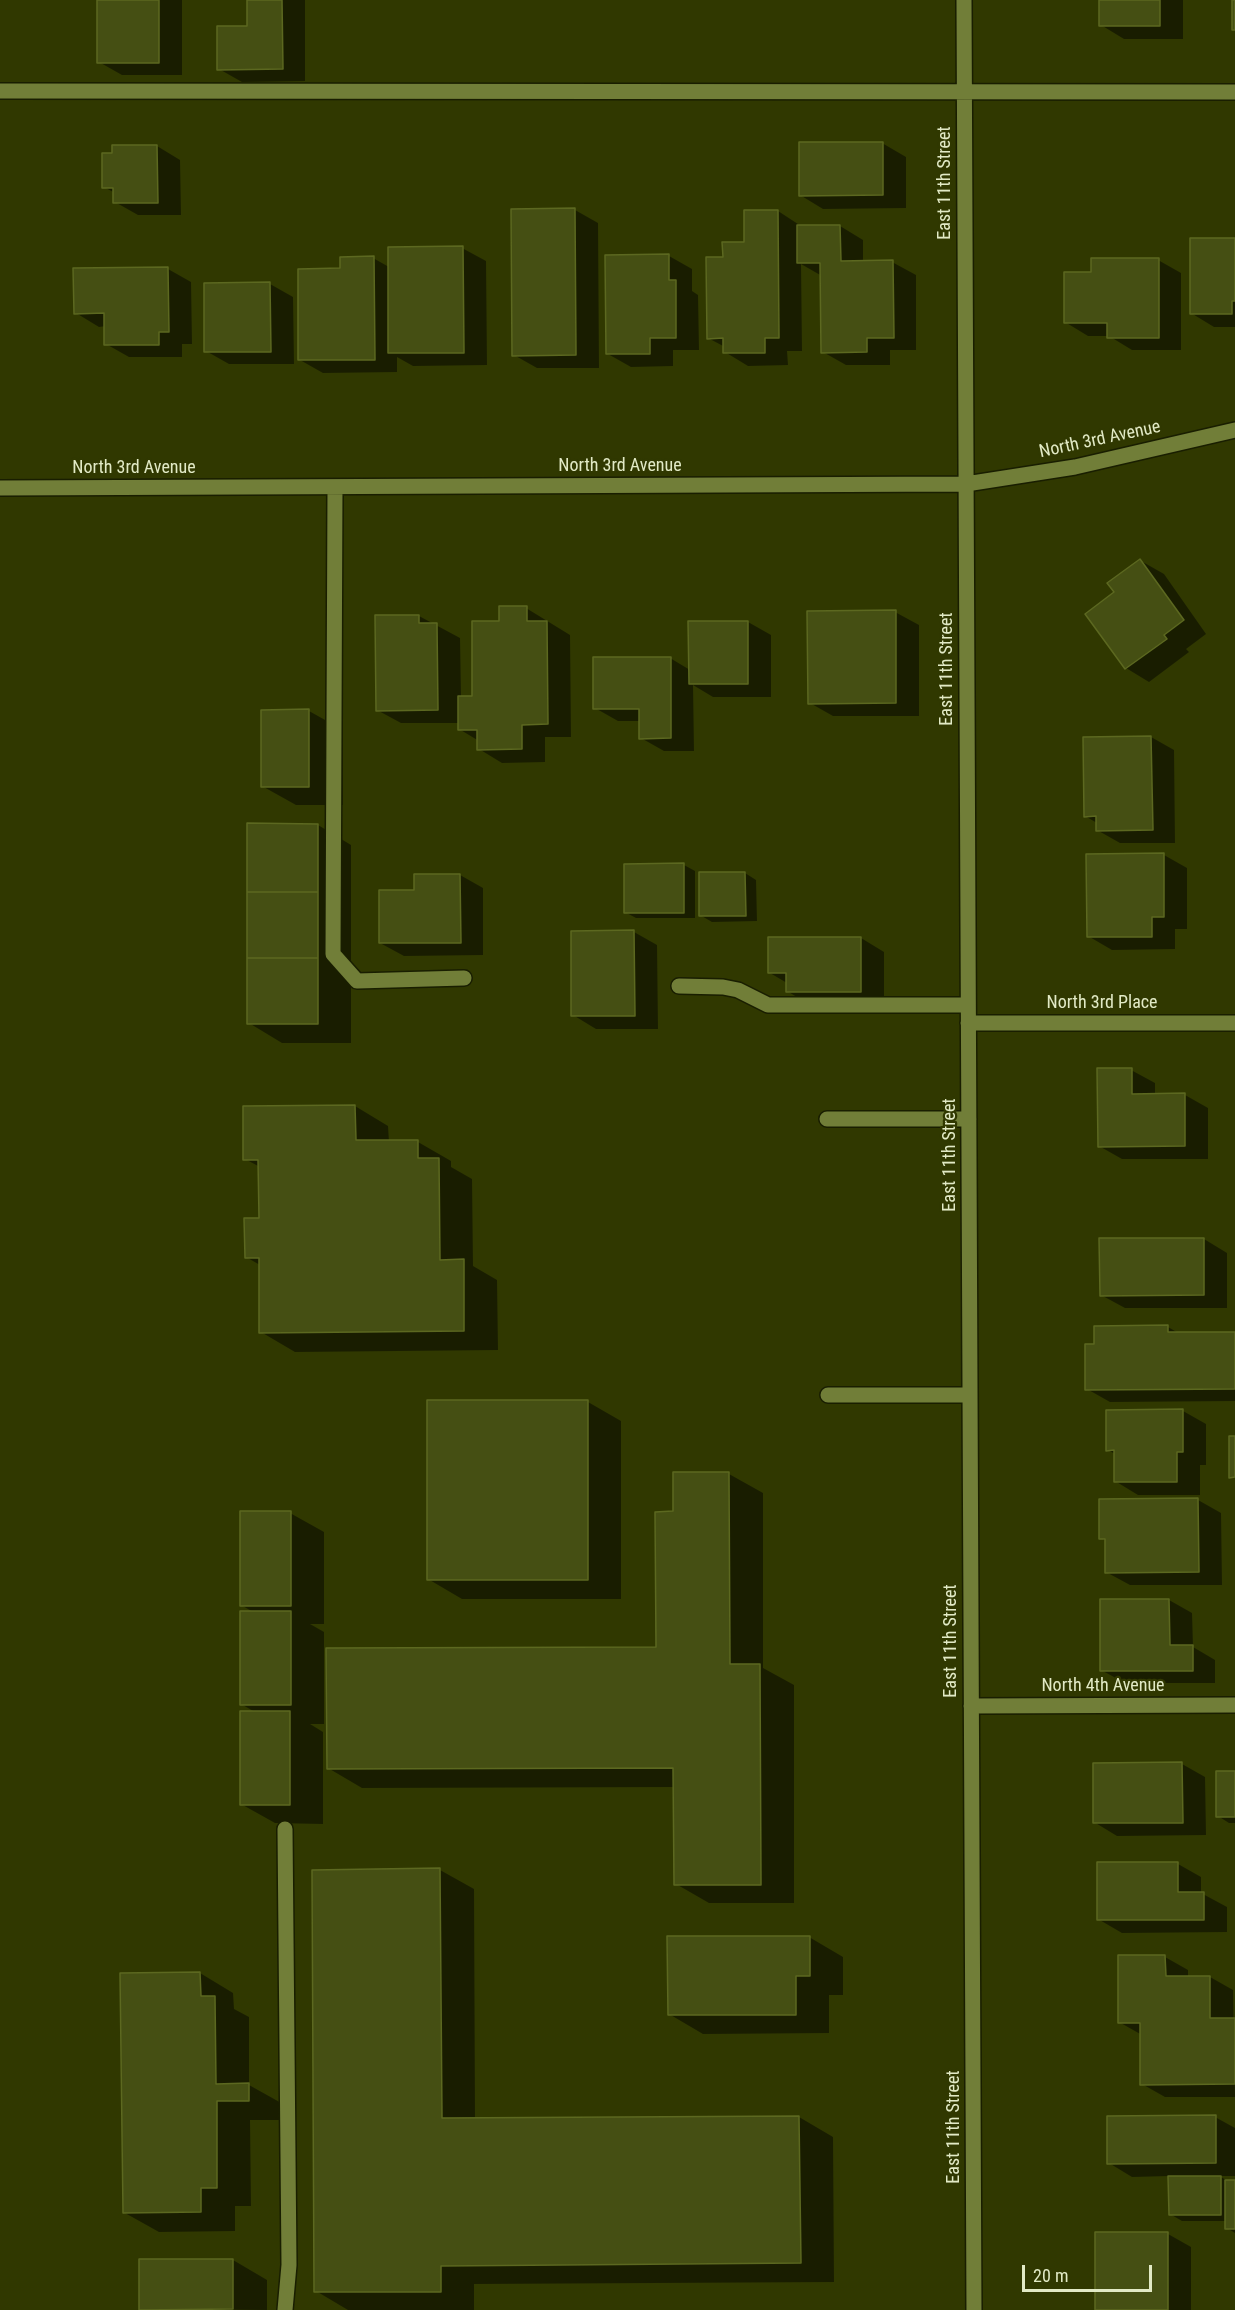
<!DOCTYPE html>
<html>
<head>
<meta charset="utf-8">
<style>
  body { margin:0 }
  #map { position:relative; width:1235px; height:2310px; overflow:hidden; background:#303800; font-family:"Roboto Condensed",sans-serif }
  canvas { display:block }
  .scale { position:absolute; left:1022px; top:2265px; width:130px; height:27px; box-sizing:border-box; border:3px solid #e2eac6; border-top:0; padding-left:8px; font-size:18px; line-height:21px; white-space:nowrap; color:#e2eac6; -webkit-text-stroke:4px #303800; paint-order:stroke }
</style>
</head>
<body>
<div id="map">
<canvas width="1235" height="2310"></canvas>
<div class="scale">20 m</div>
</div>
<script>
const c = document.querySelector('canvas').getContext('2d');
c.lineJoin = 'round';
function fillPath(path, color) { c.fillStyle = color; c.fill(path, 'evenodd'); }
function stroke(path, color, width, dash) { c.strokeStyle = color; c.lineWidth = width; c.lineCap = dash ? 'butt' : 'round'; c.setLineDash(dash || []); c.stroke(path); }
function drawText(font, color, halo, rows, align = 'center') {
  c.font = font + ' "Roboto Condensed",sans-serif'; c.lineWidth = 4.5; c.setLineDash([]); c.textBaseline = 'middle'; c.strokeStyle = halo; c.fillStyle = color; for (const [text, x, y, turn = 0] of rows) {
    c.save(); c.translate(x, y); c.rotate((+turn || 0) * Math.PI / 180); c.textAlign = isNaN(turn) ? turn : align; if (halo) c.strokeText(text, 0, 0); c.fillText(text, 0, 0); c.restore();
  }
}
const shadow = new Path2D(`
  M 98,0 L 182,0 L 182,75 L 122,75 L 99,62 Z
  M 249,0 L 305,0 L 305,81 L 242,82 L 219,69 L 249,28 Z
  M 1101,0 L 1183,0 L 1183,39 L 1124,39 L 1101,25 Z
  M 882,143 L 906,157 L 906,208 L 823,209 L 800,195 Z
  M 157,146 L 180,160 L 181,215 L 138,215 L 115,202 L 115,193 L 104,187 Z
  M 575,210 L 598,223 L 599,368 L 537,368 L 514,355 Z
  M 778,211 L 801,226 L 840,226 L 863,240 L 863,262 L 892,262 L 916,275 L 916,350 L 890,350 L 890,365 L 846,365 L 823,352 L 822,276 L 801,264 L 802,351 L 787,351 L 788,365 L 748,366 L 725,352 L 725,347 L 708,338 L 724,259 L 746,243 L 746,212 Z
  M 1235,239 L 1235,327 L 1214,327 L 1191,313 Z
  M 462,248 L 486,261 L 487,365 L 413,366 L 397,357 L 397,372 L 323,373 L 300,360 L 341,270 L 373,258 L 389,267 Z
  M 669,256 L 692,269 L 692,291 L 698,295 L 699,350 L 673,350 L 673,366 L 631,367 L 608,354 Z
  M 1158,260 L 1181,273 L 1181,350 L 1132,350 L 1109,336 L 1088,336 L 1065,322 L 1093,274 Z
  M 168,269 L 191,282 L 192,344 L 182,344 L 182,357 L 129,357 L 106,344 L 106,326 L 99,327 L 76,313 Z
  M 270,284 L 293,297 L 294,364 L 229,364 L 206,351 Z
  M 1141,561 L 1164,574 L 1206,634 L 1186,649 L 1189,652 L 1149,682 L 1126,668 L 1117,593 Z
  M 526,608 L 570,635 L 571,737 L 545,737 L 545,762 L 502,763 L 479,749 L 479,741 L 459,729 L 459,723 L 401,723 L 377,710 L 419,616 L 460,638 L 461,697 L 473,697 Z
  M 895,612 L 919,625 L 919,716 L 833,716 L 810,703 Z
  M 748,622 L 771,635 L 771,697 L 713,697 L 693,685 L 694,751 L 664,751 L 641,738 L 641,721 L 618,721 L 595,708 L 670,658 L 690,670 Z
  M 309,711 L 343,730 L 343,805 L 296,805 L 262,786 Z
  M 1151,737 L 1174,750 L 1175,843 L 1120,843 L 1097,830 L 1097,823 L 1085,816 Z
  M 318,825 L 351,845 L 351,1043 L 282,1043 L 249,1023 Z
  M 1164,855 L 1187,868 L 1187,929 L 1175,929 L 1175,949 L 1112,950 L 1088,936 Z
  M 684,865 L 695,871 L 695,918 L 636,918 L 625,912 Z
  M 745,873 L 756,880 L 757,921 L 712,922 L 700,915 Z
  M 460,875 L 483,888 L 483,955 L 404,956 L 380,943 L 416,892 Z
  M 634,932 L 657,945 L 658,1029 L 596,1029 L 573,1015 Z
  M 861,938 L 884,952 L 884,1004 L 810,1005 L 787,991 L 787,983 L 770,973 Z
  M 1131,1070 L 1155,1083 L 1155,1095 L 1185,1095 L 1208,1108 L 1208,1159 L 1122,1159 L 1099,1146 Z
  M 355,1106 L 388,1126 L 389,1142 L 418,1142 L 451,1161 L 451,1167 L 472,1179 L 473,1266 L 497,1280 L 498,1350 L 295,1352 L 261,1332 L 260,1265 L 246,1257 L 260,1219 L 260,1167 L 245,1159 Z
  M 1204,1239 L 1227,1253 L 1227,1308 L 1125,1308 L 1101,1295 Z
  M 1168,1327 L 1180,1334 L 1235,1334 L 1235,1401 L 1110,1402 L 1087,1389 L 1096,1345 Z
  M 588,1402 L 621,1421 L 621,1599 L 462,1599 L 428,1579 Z
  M 1183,1411 L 1206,1424 L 1206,1465 L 1200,1465 L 1200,1495 L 1138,1495 L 1115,1481 L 1115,1454 L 1108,1450 Z
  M 729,1474 L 763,1493 L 763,1668 L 794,1685 L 794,1903 L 709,1903 L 676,1884 L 675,1787 L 362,1788 L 328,1768 L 658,1648 L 675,1513 Z
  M 1198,1500 L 1221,1513 L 1222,1585 L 1130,1585 L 1106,1572 L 1106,1541 L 1101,1538 Z
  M 290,1513 L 324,1532 L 324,1624 L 310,1624 L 324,1632 L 324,1724 L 310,1724 L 323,1732 L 323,1824 L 275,1823 L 241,1804 L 255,1712 L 241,1704 L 255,1613 L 241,1605 Z
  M 1169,1600 L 1192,1613 L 1193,1647 L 1215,1660 L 1215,1683 L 1125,1683 L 1101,1670 Z
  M 1182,1764 L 1205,1777 L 1206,1835 L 1117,1836 L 1094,1822 Z
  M 1235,1772 L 1235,1823 L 1229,1823 L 1218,1816 Z
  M 1178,1864 L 1201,1877 L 1201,1893 L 1227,1907 L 1227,1932 L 1122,1933 L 1098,1919 Z
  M 440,1870 L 474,1889 L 475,2120 L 799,2117 L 833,2137 L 834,2282 L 474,2284 L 474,2310 L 348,2310 L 316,2291 Z
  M 809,1937 L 843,1957 L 843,1995 L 829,1995 L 829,2033 L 703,2034 L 669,2014 Z
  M 1165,1957 L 1188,1970 L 1188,1977 L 1210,1977 L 1233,1990 L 1235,2097 L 1165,2097 L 1142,2084 L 1142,2035 L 1119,2022 Z
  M 200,1973 L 233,1993 L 234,2009 L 249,2017 L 249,2085 L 283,2104 L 283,2120 L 250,2120 L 251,2206 L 235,2206 L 235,2231 L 159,2232 L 125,2213 Z
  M 1215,2117 L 1235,2128 L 1235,2176 L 1219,2176 L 1228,2181 L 1235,2181 L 1235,2233 L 1227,2228 L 1227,2221 L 1182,2221 L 1170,2214 L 1169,2176 L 1132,2177 L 1109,2163 Z
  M 1168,2234 L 1191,2247 L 1191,2310 L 1096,2310 Z
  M 233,2260 L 267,2280 L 267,2310 L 141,2309 Z`);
const building = new Path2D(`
  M 97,0 L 159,0 L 159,63 L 97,63 Z
  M 247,0 L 282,0 L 283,69 L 217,70 L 217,26 L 247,26 Z
  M 1099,0 L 1160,0 L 1160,26 L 1099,26 Z
  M 1232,0 L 1235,0 L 1235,30 L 1232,30 Z
  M 799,142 L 883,142 L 883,195 L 799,196 Z
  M 112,145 L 157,145 L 158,203 L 113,203 L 113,188 L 102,188 L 102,153 L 112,153 Z
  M 575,208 L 576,355 L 512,356 L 511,209 Z
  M 744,210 L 778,210 L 779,338 L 765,338 L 765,353 L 723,353 L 723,338 L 707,339 L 706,257 L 723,257 L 722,242 L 744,242 Z
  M 797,225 L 840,225 L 841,261 L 893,260 L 894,338 L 867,338 L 867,352 L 821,353 L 820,263 L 797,263 Z
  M 1190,238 L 1235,238 L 1235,301 L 1232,301 L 1232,314 L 1190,314 Z
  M 463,246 L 464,353 L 388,353 L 388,247 Z
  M 669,254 L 669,280 L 676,280 L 676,338 L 650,338 L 650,354 L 606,354 L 605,255 Z
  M 374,256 L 375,360 L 298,360 L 298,269 L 340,268 L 340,257 Z
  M 1091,258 L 1159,258 L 1159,338 L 1107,338 L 1107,323 L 1064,323 L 1064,272 L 1091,272 Z
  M 168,267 L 169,332 L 159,332 L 159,345 L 104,345 L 104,313 L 74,314 L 73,268 Z
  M 270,282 L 271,352 L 204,352 L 204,283 Z
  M 1140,559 L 1184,620 L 1164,635 L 1167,639 L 1125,669 L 1085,614 L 1114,592 L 1107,583 Z
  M 499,606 L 527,606 L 527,621 L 547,621 L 548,724 L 522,725 L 522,749 L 477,750 L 477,730 L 458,730 L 458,696 L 472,696 L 472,621 L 499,621 Z
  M 896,610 L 896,703 L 808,704 L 807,611 Z
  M 375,615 L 419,615 L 419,623 L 437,623 L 438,710 L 376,711 Z
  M 688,621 L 748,621 L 748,684 L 689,684 Z
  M 593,657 L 671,657 L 671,738 L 639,739 L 639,709 L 593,709 Z
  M 309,709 L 309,787 L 261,787 L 261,710 Z
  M 1151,736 L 1153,830 L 1096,831 L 1096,816 L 1084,817 L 1083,737 Z
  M 247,823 L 318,824 L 318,892 L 247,892 Z
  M 1164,853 L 1164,917 L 1152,917 L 1152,937 L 1087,937 L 1086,854 Z
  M 684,863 L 684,913 L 624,913 L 624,864 Z
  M 699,872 L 745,872 L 746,916 L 699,916 Z
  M 414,874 L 460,874 L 461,943 L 379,943 L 379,890 L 414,890 Z
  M 247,892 L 318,892 L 318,958 L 247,958 Z
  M 634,930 L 635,1016 L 571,1016 L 571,931 Z
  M 768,937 L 861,937 L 861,992 L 786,992 L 786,973 L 768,973 Z
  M 247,958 L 318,958 L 318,1024 L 247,1024 Z
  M 1097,1068 L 1132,1068 L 1132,1094 L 1185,1093 L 1185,1146 L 1098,1147 Z
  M 355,1105 L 356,1140 L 418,1140 L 418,1158 L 439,1158 L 440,1260 L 464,1259 L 464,1331 L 259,1333 L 259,1258 L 245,1258 L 244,1218 L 259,1218 L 258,1160 L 243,1160 L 243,1106 Z
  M 1099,1238 L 1204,1238 L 1204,1295 L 1100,1296 Z
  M 1168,1325 L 1168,1332 L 1235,1332 L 1235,1389 L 1085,1390 L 1085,1344 L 1094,1344 L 1094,1326 Z
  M 427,1400 L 588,1400 L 588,1580 L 427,1580 Z
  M 1183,1409 L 1183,1452 L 1177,1452 L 1177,1482 L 1114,1482 L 1114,1450 L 1106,1451 L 1106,1410 Z
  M 1229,1436 L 1235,1436 L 1235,1477 L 1229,1478 Z
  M 673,1472 L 729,1472 L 730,1664 L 760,1664 L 761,1885 L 674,1885 L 673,1768 L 327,1769 L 326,1648 L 656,1647 L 655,1512 L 673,1511 Z
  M 1198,1498 L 1199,1572 L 1105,1573 L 1105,1539 L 1099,1539 L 1099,1499 Z
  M 240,1511 L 291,1511 L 291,1606 L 240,1606 Z
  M 1100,1599 L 1169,1599 L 1170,1645 L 1193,1645 L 1193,1671 L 1100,1671 Z
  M 240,1611 L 291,1611 L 291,1705 L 240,1705 Z
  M 240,1711 L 290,1711 L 290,1805 L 240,1805 Z
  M 1182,1762 L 1183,1823 L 1093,1823 L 1093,1763 Z
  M 1216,1771 L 1235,1771 L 1235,1817 L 1216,1817 Z
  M 1097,1862 L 1178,1862 L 1178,1892 L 1204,1892 L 1204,1920 L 1097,1920 Z
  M 440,1868 L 442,2118 L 799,2116 L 801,2263 L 441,2266 L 441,2292 L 314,2292 L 312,1870 Z
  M 667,1936 L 810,1936 L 810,1976 L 796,1976 L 796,2015 L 668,2015 Z
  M 1118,1955 L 1165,1955 L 1166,1976 L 1210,1976 L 1210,2018 L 1235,2018 L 1235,2084 L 1140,2085 L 1140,2023 L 1118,2023 Z
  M 200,1972 L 201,1996 L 215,1996 L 216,2084 L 249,2083 L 249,2101 L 217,2101 L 217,2188 L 201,2188 L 201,2212 L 123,2213 L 120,1973 Z
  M 1216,2115 L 1216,2163 L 1107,2164 L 1107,2116 Z
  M 1168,2176 L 1221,2176 L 1221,2215 L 1169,2215 Z
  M 1225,2180 L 1235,2180 L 1235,2229 L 1225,2229 Z
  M 1095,2232 L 1168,2232 L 1168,2310 L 1095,2310 Z
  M 139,2259 L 233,2259 L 233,2309 L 139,2310 Z`);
const minor = new Path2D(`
  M 964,0 L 974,2310
  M 0,91 L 1235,92
  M 335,487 L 333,954 L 357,981 L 464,978
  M 0,488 L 966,484 L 1075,467 L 1235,430
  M 679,986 L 723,987 L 738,990 L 768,1005 L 968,1005
  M 968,1023 L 1235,1023
  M 827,1119 L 969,1119
  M 828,1395 L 970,1395
  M 971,1706 L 1235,1705
  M 285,1829 L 289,2265 L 285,2310`);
const streetNames = [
  ["East 11th Street",945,183,-90],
  ["North 3rd Avenue",1100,440,-12],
  ["North 3rd Avenue",620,466],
  ["North 3rd Avenue",134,468],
  ["East 11th Street",947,669,-90],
  ["North 3rd Place",1102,1003],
  ["East 11th Street",950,1155,-90],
  ["East 11th Street",951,1641,-90],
  ["North 4th Avenue",1103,1686],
  ["East 11th Street",954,2127,-90]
];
fillPath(shadow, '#0007');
fillPath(building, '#454f13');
stroke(building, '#5c6820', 1.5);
stroke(minor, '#191e00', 18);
stroke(minor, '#717e38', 15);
drawText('18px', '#e2eac6', '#303800', streetNames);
</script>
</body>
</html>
